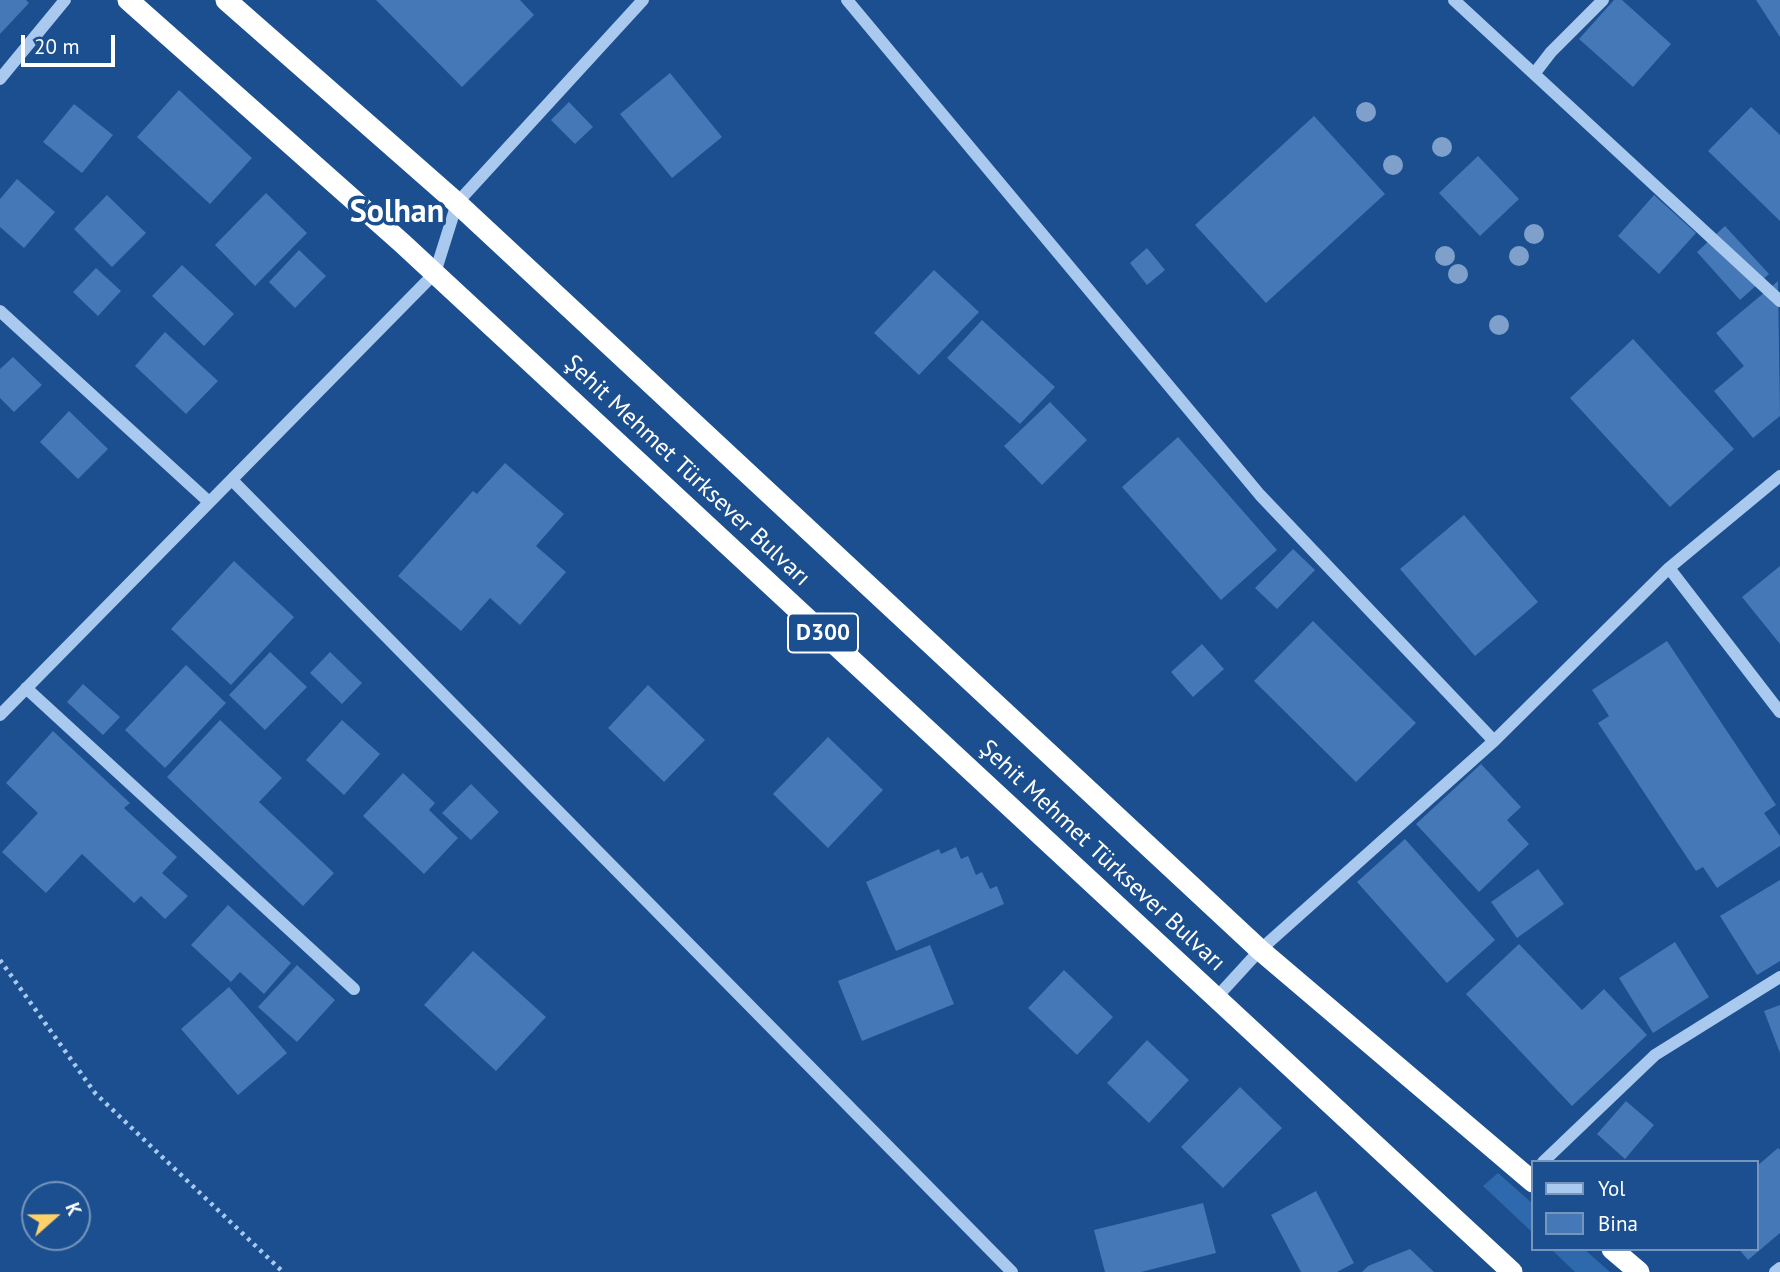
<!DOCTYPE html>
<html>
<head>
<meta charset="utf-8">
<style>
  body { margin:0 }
  #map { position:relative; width:1780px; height:1272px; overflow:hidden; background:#1b4f8f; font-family:"PT Sans",sans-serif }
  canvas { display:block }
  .legend { position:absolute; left:1531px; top:1160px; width:228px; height:91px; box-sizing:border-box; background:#1b4f8f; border:2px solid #7695bc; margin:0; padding:9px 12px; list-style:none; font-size:21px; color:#fff }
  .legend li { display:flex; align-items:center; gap:14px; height:35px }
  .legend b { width:35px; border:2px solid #7695bc }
  .north { position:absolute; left:21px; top:1181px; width:70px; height:70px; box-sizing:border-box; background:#1b4f8f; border:2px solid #7695bc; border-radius:50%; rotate:69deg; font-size:19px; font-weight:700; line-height:28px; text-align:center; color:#fff }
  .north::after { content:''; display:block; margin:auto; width:24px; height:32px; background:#ffd166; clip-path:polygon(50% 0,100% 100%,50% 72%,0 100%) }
  .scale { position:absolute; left:21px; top:35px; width:94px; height:32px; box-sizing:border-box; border:4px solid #fff; border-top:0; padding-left:9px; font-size:21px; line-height:24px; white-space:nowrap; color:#fff; -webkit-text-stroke:5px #1b4f8f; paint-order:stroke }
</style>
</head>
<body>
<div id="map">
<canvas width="1780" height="1272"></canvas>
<ul class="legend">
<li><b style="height:9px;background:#a9c9ee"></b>Yol</li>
<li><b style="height:19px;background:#4478b7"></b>Bina</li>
</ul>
<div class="north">K</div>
<div class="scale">20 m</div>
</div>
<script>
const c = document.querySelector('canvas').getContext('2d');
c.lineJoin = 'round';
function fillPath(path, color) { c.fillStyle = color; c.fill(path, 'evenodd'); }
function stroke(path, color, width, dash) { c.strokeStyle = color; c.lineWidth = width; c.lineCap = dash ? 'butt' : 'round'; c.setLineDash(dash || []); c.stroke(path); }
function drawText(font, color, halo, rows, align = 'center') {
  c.font = font + ' "PT Sans",sans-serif'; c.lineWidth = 7; c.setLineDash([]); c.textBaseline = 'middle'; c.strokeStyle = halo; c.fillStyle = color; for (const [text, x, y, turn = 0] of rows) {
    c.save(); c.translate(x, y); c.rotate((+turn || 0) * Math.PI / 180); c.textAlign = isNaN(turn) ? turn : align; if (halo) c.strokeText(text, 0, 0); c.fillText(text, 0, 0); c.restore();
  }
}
const green = new Path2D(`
  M 1498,1173 L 1533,1204 L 1533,1233 L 1483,1186 Z
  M 1551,1249 L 1584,1249 L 1610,1272 L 1575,1272 Z`);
const building = new Path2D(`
  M 0,0 L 26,0 L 29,3 L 0,34 Z
  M 376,0 L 520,0 L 534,15 L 462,87 Z
  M 1614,0 L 1622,0 L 1671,44 L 1633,87 L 1579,39 Z
  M 1756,0 L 1780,0 L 1780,37 Z
  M 670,73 L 722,137 L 672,178 L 620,114 Z
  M 179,90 L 252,158 L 210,204 L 137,137 Z
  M 569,102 L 593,127 L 575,144 L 551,120 Z
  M 74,104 L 113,135 L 82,173 L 43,142 Z
  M 1751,107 L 1780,135 L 1780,221 L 1708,151 Z
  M 1314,116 L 1385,194 L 1266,303 L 1195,225 Z
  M 1478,156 L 1519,199 L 1480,236 L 1439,193 Z
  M 17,179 L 55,212 L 24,248 L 0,227 L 0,199 Z
  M 266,193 L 307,233 L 255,286 L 215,245 Z
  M 107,195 L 146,233 L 112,267 L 74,229 Z
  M 1654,195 L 1696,233 L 1659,274 L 1618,236 Z
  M 1725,226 L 1769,274 L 1740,300 L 1697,252 Z
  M 1147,248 L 1165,270 L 1147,285 L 1130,263 Z
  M 299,250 L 326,276 L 295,308 L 269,282 Z
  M 182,265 L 234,314 L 204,346 L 152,296 Z
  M 96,268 L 121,291 L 98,316 L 73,292 Z
  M 934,270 L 979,312 L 919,375 L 874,333 Z
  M 1778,281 L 1780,416 L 1753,438 L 1714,391 L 1744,366 L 1716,333 Z
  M 982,320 L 1055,387 L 1020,424 L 947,358 Z
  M 165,332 L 218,381 L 186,414 L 135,366 Z
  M 1633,339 L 1734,449 L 1670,507 L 1570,398 Z
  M 13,357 L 42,385 L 14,412 L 0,398 L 0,369 Z
  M 1050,402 L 1087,440 L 1042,485 L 1004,446 Z
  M 69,411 L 108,449 L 78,479 L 40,442 Z
  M 1178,437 L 1277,550 L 1221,600 L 1122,487 Z
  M 505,463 L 564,514 L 536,546 L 566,572 L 520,625 L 490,598 L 461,631 L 398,576 L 473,491 L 477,494 Z
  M 1464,515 L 1538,602 L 1475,656 L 1400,569 Z
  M 1293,549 L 1315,570 L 1277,609 L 1255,588 Z
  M 234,561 L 294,617 L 231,685 L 171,629 Z
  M 1780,566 L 1780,644 L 1742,597 Z
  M 1313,621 L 1416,723 L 1356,782 L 1254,681 Z
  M 1667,641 L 1776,805 L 1764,813 L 1780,836 L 1780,846 L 1717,888 L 1703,867 L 1696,871 L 1598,723 L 1609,716 L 1592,690 Z
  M 1202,644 L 1224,669 L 1193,697 L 1171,672 Z
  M 270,652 L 307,687 L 265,730 L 229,695 Z
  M 330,652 L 362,683 L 342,704 L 310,673 Z
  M 186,665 L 226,703 L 165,768 L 125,730 Z
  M 83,684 L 120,717 L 103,735 L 67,702 Z
  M 648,685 L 705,740 L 664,782 L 608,728 Z
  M 220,720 L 282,778 L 259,802 L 334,873 L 303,906 L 167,777 Z
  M 342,720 L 380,754 L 344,795 L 306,760 Z
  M 53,731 L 130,803 L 124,808 L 177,857 L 162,873 L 188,896 L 165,919 L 141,896 L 134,903 L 82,854 L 46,893 L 2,852 L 38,813 L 6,783 Z
  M 828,737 L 883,790 L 828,848 L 773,794 Z
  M 1481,764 L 1521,807 L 1507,820 L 1529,844 L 1479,892 L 1416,824 Z
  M 403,773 L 435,803 L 429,810 L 458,838 L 424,874 L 363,816 Z
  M 471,784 L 499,812 L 471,840 L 442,813 Z
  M 1405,839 L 1495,940 L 1447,983 L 1357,882 Z
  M 956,847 L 961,859 L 968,856 L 976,875 L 982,872 L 990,889 L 997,886 L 1004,904 L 896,951 L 866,882 L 939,849 L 941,854 Z
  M 1538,869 L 1564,904 L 1517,938 L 1491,902 Z
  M 1780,880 L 1780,961 L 1757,975 L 1720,916 Z
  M 228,905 L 291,963 L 264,994 L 240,972 L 231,982 L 191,945 Z
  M 1675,942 L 1709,997 L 1653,1033 L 1619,978 Z
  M 1519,944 L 1582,1010 L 1604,989 L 1647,1035 L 1572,1106 L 1466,994 Z
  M 930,945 L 954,1004 L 862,1041 L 838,981 Z
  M 473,951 L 546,1017 L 496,1071 L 424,1005 Z
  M 297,965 L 335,1000 L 297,1042 L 258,1007 Z
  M 1064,970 L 1113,1017 L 1077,1055 L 1028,1008 Z
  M 229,987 L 287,1053 L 238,1095 L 181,1029 Z
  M 1780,1005 L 1780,1053 L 1764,1011 Z
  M 1147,1040 L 1189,1080 L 1149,1123 L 1107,1083 Z
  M 1240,1087 L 1282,1128 L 1223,1188 L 1181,1147 Z
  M 1626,1101 L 1654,1125 L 1625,1159 L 1597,1134 Z
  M 1778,1148 L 1780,1150 L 1780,1233 L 1748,1260 L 1739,1249 L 1757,1249 L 1757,1166 Z
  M 1316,1191 L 1354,1263 L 1337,1272 L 1301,1272 L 1271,1215 Z
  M 1203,1203 L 1216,1253 L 1141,1272 L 1105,1272 L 1094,1230 Z
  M 1410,1249 L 1434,1272 L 1362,1272 L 1368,1266 Z`);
const path = new Path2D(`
  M 0,960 L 95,1093 L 283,1272`);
const minor = new Path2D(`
  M 847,0 L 1260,495 L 1494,741
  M 1454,0 L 1780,301
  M 1534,74 L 1551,52 L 1603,0
  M 0,79 L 65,0
  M 0,311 L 209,502
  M 232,480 L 1012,1272
  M 1669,568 L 1780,712
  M 26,688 L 354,989
  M 0,715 L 435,273 L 457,203 L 643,0
  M 1216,998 L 1260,950 L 1494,741 L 1669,568 L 1780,476
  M 1543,1162 L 1655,1055 L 1780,977
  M 1775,1272 L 1780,1268`);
const highway = new Path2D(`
  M 128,0 L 402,243 L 1512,1272
  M 226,0 L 457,203 L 1260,950 L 1533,1182
  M 1612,1249 L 1639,1272`);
const trees = [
  [1366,112],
  [1442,147],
  [1393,165],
  [1534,234],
  [1445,256],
  [1519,256],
  [1458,274],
  [1499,325]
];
const shields = [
  [823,633,70]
];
const shieldNames = [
  ["D300",823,633]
];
const streetNames = [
  ["Şehit Mehmet Türksever Bulvarı",687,471,43],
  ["Şehit Mehmet Türksever Bulvarı",1102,856,43]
];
const districtNames = [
  ["Solhan",397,213]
];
fillPath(green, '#2e69ad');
fillPath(building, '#4478b7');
stroke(path, '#a9c9ee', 4.5, [3.5, 5]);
stroke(minor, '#a9c9ee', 12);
stroke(highway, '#fff', 21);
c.fillStyle = '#7ea0ca';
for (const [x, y] of trees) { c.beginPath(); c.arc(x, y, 10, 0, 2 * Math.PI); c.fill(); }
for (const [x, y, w] of shields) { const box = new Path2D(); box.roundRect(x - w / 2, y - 19.5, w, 39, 5); c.fillStyle = '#1b4f8f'; c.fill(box); stroke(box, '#fff', 2); }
drawText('bold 23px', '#fff', null, shieldNames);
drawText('24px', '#fff', '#1b4f8f', streetNames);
drawText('bold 32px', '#fff', '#1b4f8f', districtNames);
</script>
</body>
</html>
